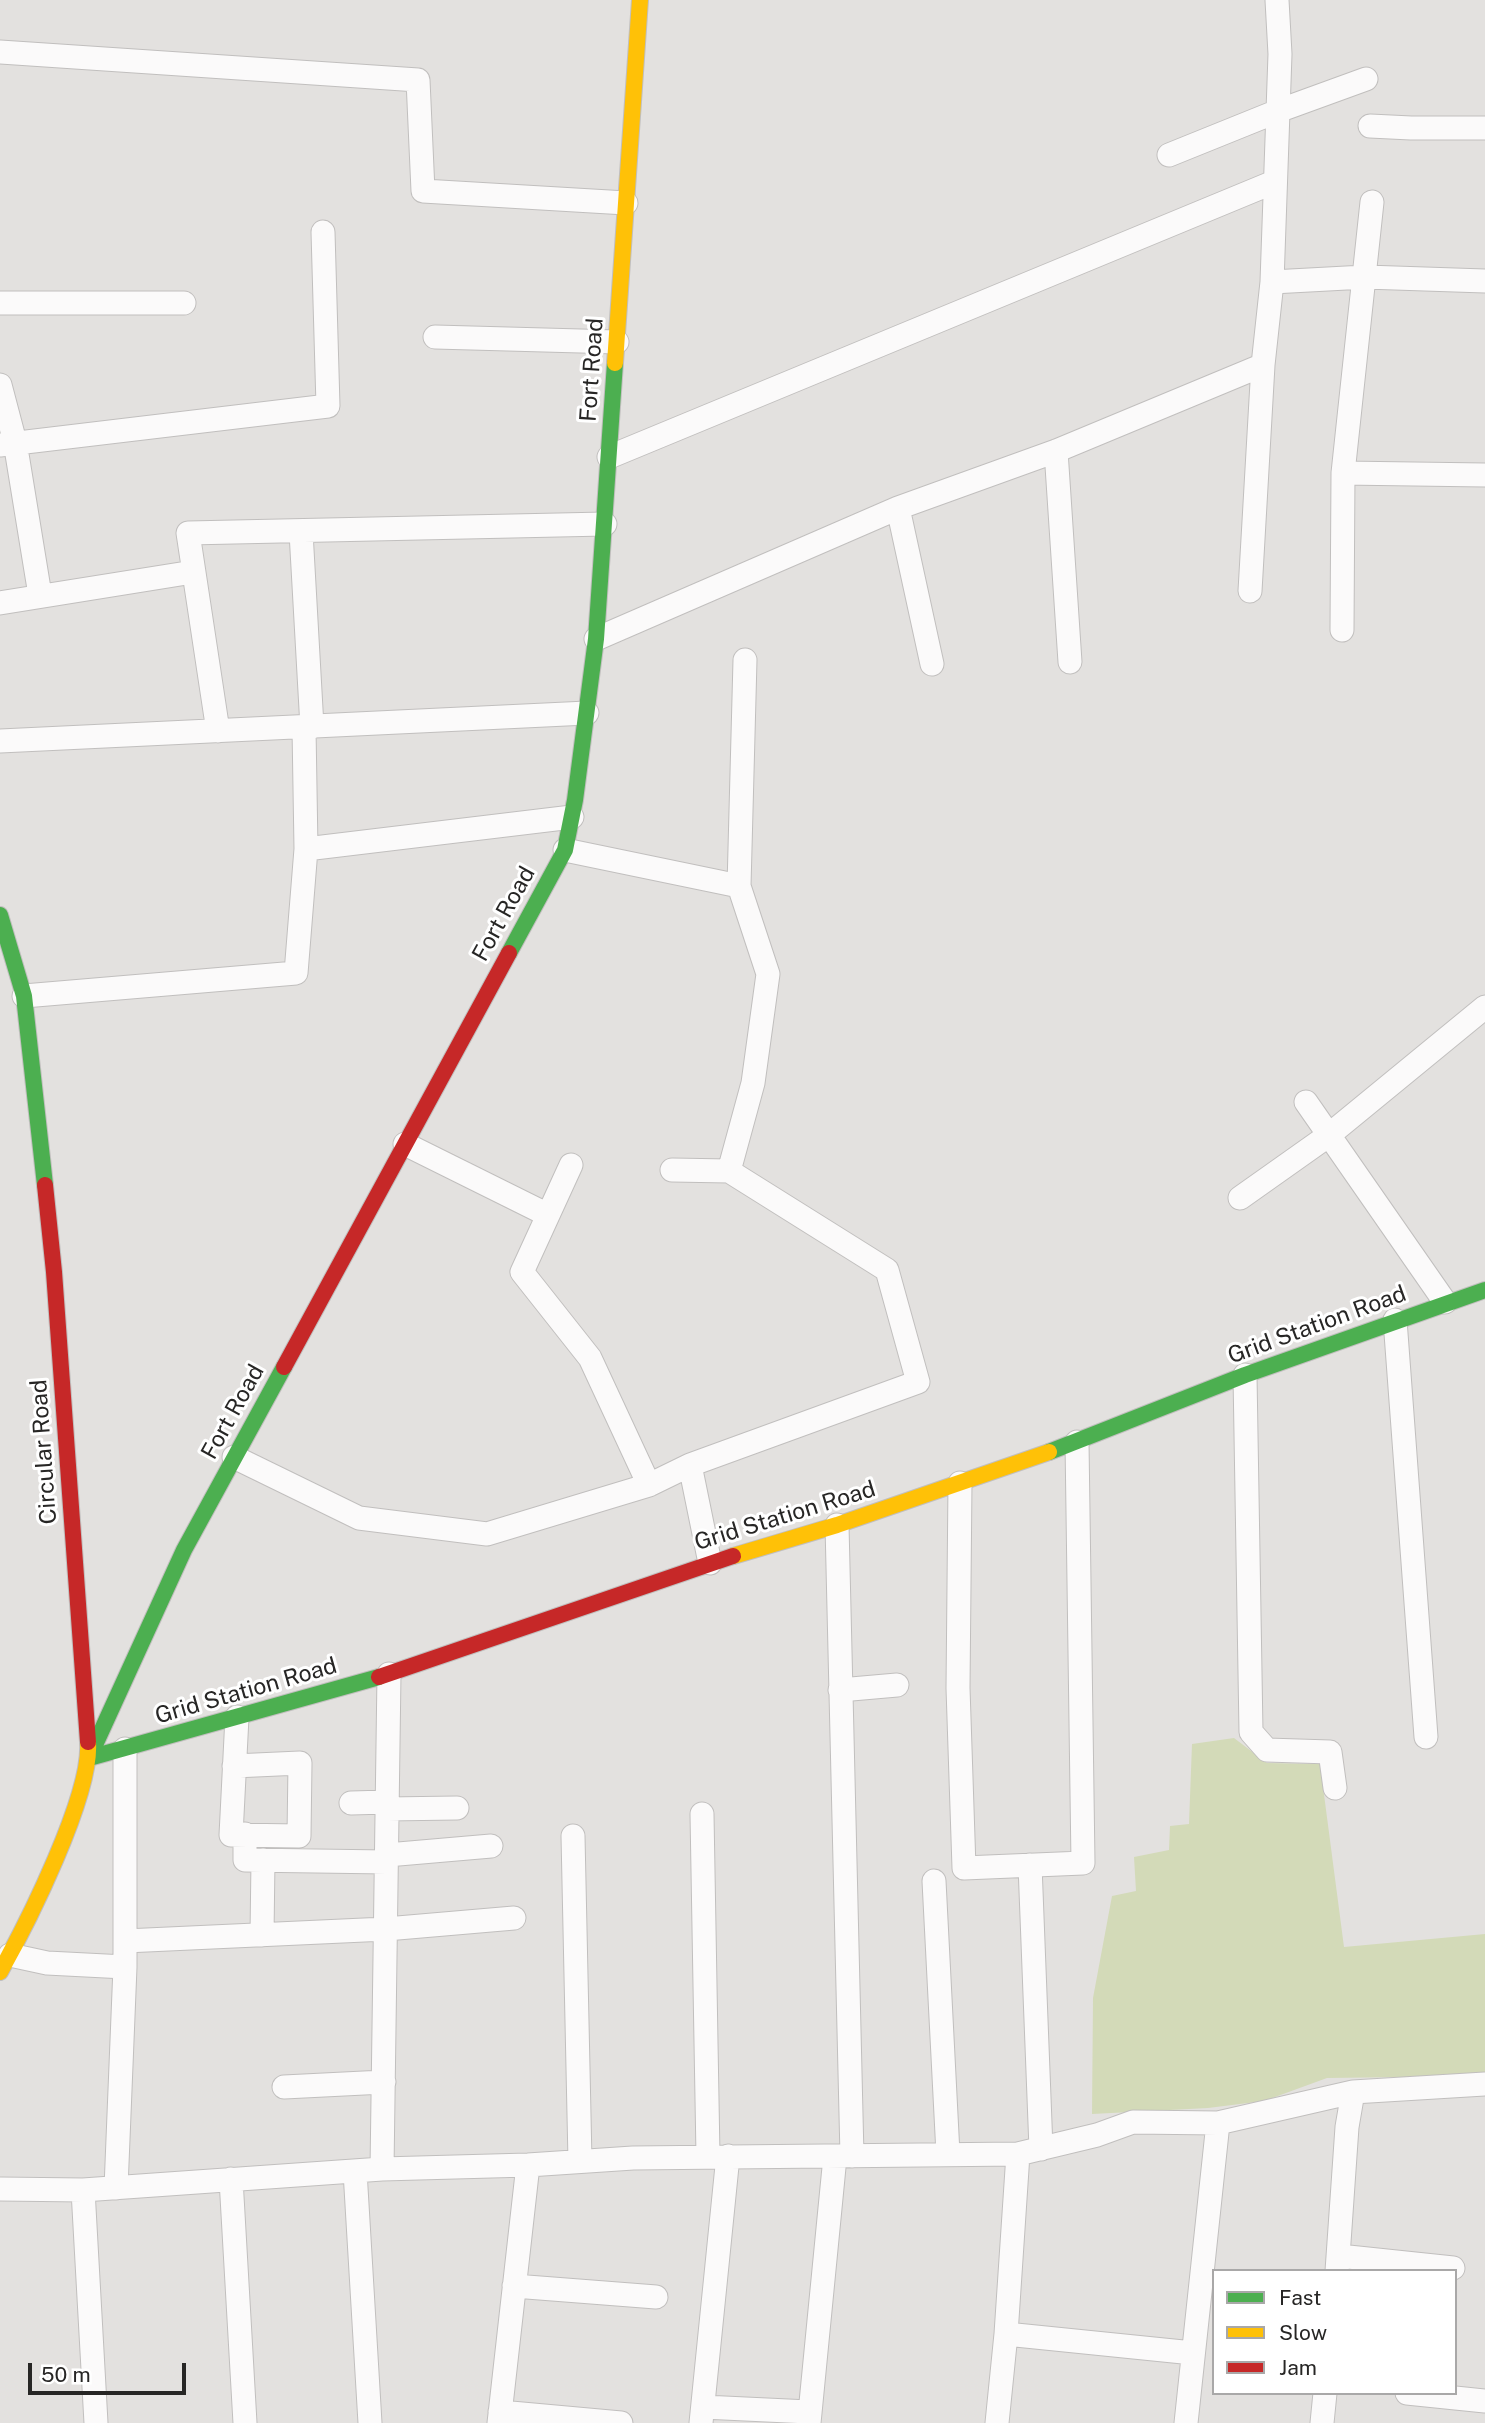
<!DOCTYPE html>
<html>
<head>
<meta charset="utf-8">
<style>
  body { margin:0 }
  #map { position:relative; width:1485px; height:2423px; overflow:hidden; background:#e3e1df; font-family:"Public Sans",sans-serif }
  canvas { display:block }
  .legend { position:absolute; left:1212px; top:2269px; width:245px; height:126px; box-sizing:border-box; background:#fff; border:2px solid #a9a8a8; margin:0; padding:9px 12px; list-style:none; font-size:21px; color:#272625 }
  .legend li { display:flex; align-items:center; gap:14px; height:35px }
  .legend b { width:35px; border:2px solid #a9a8a8 }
  .scale { position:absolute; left:28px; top:2363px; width:158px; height:32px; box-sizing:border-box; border:4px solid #272625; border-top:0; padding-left:9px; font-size:21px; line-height:24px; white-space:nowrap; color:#272625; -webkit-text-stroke:5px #fff; paint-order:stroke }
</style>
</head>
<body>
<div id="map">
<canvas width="1485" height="2423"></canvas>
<ul class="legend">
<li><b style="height:9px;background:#4caf50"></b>Fast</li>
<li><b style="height:9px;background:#ffc107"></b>Slow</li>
<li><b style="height:9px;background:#c62828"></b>Jam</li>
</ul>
<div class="scale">50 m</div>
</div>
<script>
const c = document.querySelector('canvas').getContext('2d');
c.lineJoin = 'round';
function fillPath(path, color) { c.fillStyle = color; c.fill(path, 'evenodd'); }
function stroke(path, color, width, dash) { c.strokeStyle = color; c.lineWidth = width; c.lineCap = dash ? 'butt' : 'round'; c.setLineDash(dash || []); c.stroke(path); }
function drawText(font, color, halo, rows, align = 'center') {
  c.font = font + ' "Public Sans",sans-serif'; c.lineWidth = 6; c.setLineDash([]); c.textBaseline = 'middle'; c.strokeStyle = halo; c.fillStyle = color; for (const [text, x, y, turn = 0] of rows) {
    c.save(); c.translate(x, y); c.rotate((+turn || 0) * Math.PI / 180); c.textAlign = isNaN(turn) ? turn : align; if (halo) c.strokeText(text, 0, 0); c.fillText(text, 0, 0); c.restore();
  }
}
const green = new Path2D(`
  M 1234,1738 L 1267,1763 L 1320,1764 L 1344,1947 L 1485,1934 L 1485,2076 L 1327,2078 L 1264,2101 L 1208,2108 L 1092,2114 L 1093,1998 L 1112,1896 L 1136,1891 L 1134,1857 L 1169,1850 L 1170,1826 L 1189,1824 L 1192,1744 Z`);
const street = new Path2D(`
  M 0,52 L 418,80 L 423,191 L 626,203
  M 1370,126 L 1411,128 L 1485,128
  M 1169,155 L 1278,111 L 1366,79
  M 1272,282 L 1280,54 L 1277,0
  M 0,303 L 184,303
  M 435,337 L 617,342
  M 0,385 L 15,442 L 40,595
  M 0,445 L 328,406 L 323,232
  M 1056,451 L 1070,662
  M 609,457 L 1274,182
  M 1343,473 L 1485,475
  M 898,508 L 932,664
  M 301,532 L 312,727
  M 1250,591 L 1263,365
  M 0,603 L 193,572
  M 1342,630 L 1343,473 L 1372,202
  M 596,639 L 898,508 L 1056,451 L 1263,365 L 1272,282 L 1365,277 L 1485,281
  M 218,731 L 188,533 L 605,524
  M 0,741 L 587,713
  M 306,849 L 572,817
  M 565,850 L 739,886 L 768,974 L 753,1083 L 729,1171
  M 739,886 L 745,660
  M 24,996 L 296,973 L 306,849 L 304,728
  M 1306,1102 L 1445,1302
  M 405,1144 L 548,1215
  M 571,1165 L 522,1272 L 590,1358 L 649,1485 L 690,1465
  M 672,1170 L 729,1171 L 887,1270 L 918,1382 L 690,1465 L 710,1563
  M 1240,1198 L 1329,1135 L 1485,1007
  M 1395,1320 L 1426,1737
  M 1245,1375 L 1251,1732 L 1267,1750 L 1330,1752 L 1335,1788
  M 234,1457 L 359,1518 L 487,1534 L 649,1485
  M 960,1483 L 958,1688 L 964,1868 L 1083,1863 L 1077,1442
  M 837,1525 L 852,2156
  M 840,1690 L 897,1685
  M 234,1766 L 300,1763 L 299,1836 L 231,1835 L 237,1717
  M 351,1803 L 387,1802
  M 387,1809 L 457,1808
  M 702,1814 L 708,2156
  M 245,1834 L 245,1860 L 387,1862
  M 573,1836 L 580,2161
  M 387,1855 L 491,1846
  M 1030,1865 L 1041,2149
  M 934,1881 L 948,2154
  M 262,1935 L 263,1860
  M 125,1941 L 386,1929 L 514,1918
  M 10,1955 L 47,1963 L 125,1967
  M 284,2087 L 384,2082
  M 382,2169 L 389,1674
  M 355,2171 L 370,2423
  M 231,2179 L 245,2423
  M 116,2188 L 125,1967 L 125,1749
  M 0,2189 L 83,2190 L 382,2169 L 528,2165 L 633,2158 L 1018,2154 L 1097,2135 L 1133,2122 L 1218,2123 L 1353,2092 L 1485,2084
  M 83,2190 L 96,2423
  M 1339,2256 L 1453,2268
  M 1337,2271 L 1347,2127 L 1353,2092
  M 514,2286 L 656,2297
  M 1006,2334 L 1193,2353
  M 1407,2393 L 1485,2401
  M 703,2407 L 809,2412
  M 500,2412 L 621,2423
  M 499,2423 L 528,2165
  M 701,2423 L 728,2156
  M 809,2423 L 835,2157
  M 997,2423 L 1006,2334 L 1018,2154
  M 1186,2423 L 1218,2123
  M 1322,2423 L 1325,2393`);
const fast = new Path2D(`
  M 0,915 L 24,996 L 45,1185
  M 509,953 L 565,850 L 575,800 L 596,639 L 615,363
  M 1049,1452 L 1245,1375 L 1485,1290
  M 89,1758 L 184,1550 L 284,1367
  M 89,1758 L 379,1677`);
const slow = new Path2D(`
  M 615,363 L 640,0
  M 733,1556 L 837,1525 L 1049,1452
  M 0,1972 C 27,1924 92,1795 88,1742`);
const jam = new Path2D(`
  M 45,1185 L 54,1272 L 88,1742
  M 284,1367 L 509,953
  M 379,1677 L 733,1556`);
const streetNames = [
  ["Fort Road",592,370,-86],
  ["Fort Road",504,914,-61],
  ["Grid Station Road",1317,1325,-20],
  ["Fort Road",233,1412,-61],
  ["Circular Road",44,1452,-94],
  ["Grid Station Road",785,1516,-17],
  ["Grid Station Road",246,1691,-16]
];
fillPath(green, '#d3dab8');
stroke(street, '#c1bfbe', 25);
stroke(fast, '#c1bfbe', 18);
stroke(slow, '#c1bfbe', 18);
stroke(jam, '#c1bfbe', 18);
stroke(street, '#fbfafa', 23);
stroke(fast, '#4caf50', 16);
stroke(slow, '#ffc107', 16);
stroke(jam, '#c62828', 16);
drawText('23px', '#272625', '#fff', streetNames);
</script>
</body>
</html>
